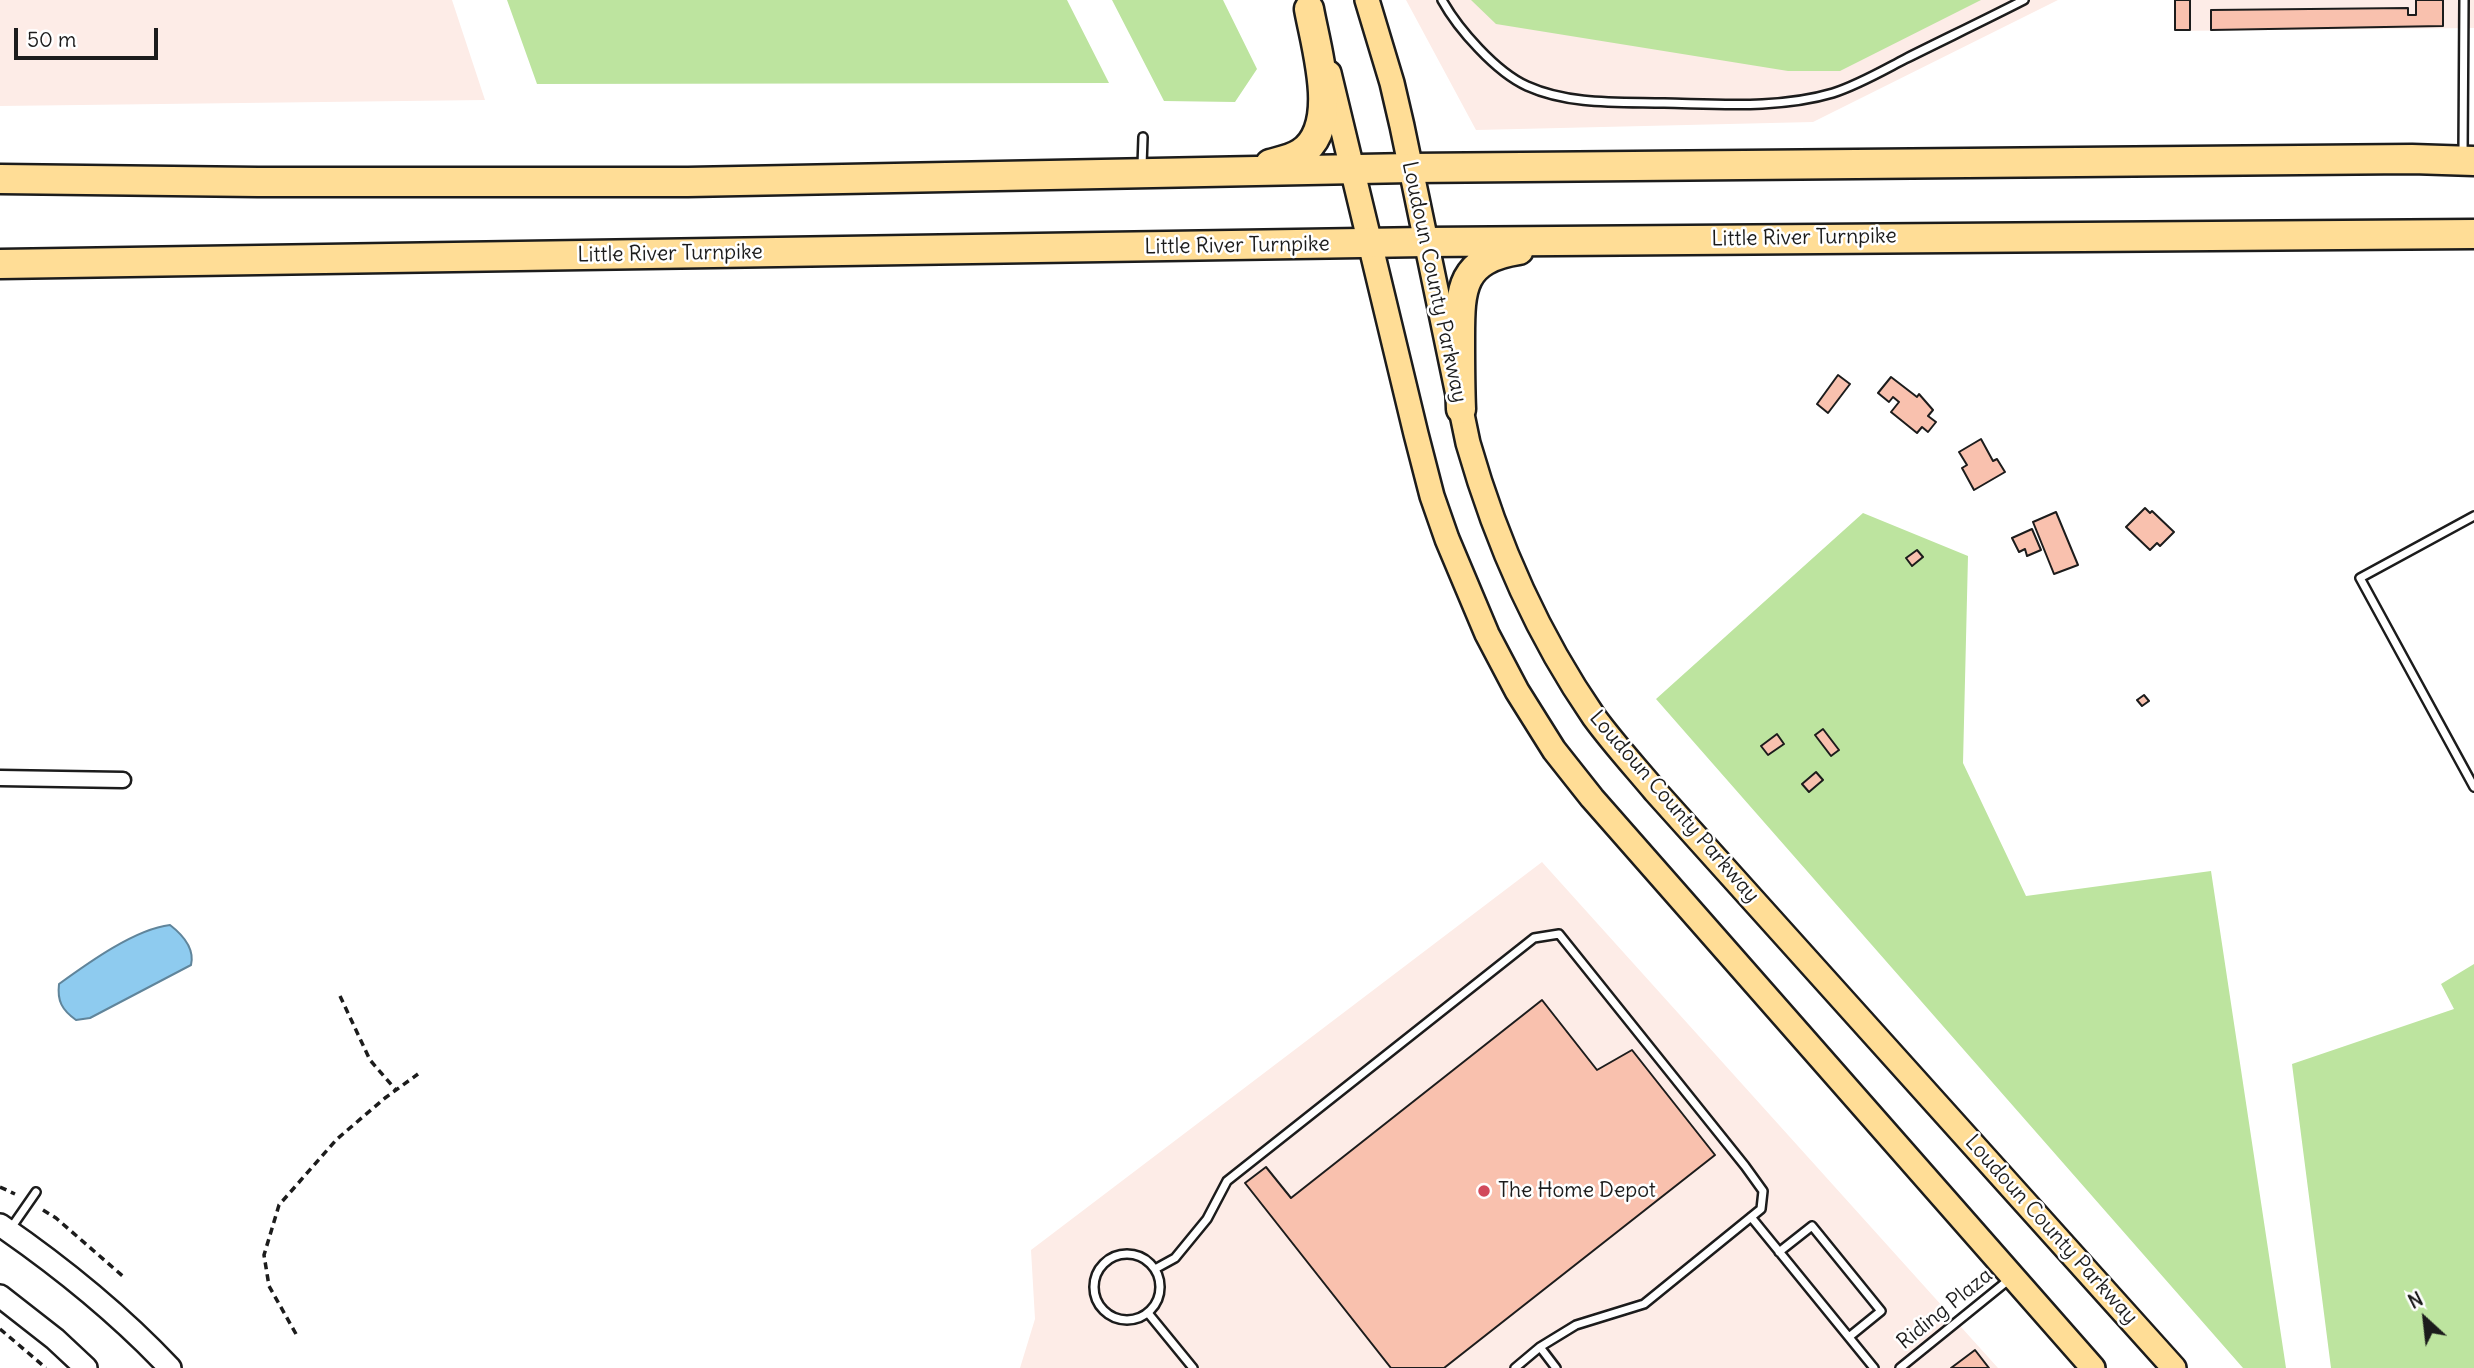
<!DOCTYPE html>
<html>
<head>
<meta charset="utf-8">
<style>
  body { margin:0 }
  #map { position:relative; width:2474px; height:1368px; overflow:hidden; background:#fff; font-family:Delius,sans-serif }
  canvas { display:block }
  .north { position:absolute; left:2390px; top:1284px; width:70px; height:70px; -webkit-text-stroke:5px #fff; paint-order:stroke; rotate:333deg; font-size:19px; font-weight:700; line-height:28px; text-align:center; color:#1c1c1c }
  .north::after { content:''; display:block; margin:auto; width:24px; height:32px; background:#1c1c1c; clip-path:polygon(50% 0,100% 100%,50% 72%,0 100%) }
  .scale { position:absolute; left:14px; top:28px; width:144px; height:32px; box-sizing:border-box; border:4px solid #1c1c1c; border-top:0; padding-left:9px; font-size:21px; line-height:24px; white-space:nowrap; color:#1c1c1c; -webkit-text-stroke:5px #fff; paint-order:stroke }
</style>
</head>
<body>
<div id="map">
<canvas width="2474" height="1368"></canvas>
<div class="north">N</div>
<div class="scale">50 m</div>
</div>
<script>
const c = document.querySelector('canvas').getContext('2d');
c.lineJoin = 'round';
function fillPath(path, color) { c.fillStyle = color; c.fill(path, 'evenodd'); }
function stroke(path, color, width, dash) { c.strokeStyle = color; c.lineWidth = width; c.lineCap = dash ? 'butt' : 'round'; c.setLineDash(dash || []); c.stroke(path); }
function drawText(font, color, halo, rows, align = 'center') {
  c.font = font + ' Delius,sans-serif'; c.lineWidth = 5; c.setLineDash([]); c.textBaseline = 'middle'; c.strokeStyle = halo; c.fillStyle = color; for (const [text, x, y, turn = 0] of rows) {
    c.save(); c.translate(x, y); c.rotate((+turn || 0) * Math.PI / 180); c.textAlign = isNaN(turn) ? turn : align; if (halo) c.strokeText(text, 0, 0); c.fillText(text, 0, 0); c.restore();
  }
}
const built = new Path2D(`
  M 0,0 L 452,0 L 485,100 L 0,106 Z
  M 1406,0 L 2058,0 L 1813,122 L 1476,130 Z
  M 2175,0 L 2474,0 L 2474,28 L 2175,31 Z
  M 1542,862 L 1998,1368 L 1020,1368 L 1035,1319 L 1031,1250 Z`);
const green = new Path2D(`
  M 507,0 L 1067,0 L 1109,83 L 537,84 Z
  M 1112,0 L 1223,0 L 1257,69 L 1235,102 L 1164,101 Z
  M 1471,0 L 1981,0 L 1840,71 L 1788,71 L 1496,24 Z
  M 1863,513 L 1968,556 L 1963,763 L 2026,896 L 2211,871 L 2286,1368 L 2243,1368 L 1656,699 Z
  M 2474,964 L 2474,1368 L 2331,1368 L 2292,1064 L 2454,1009 L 2441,984 Z`);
const water = new Path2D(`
  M 170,925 C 183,935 195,948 191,965 L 90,1018 L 76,1020 C 62,1010 57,1001 59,984 C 88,963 135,929 170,925 Z`);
const building = new Path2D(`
  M 2175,0 L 2190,0 L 2190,30 L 2175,30 Z
  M 2416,0 L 2443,0 L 2443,26 L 2211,30 L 2211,10 L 2408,8 L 2408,15 L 2416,15 Z
  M 1838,375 L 1850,384 L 1828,413 L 1817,404 Z
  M 1891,377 L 1917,397 L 1919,394 L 1933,410 L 1928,416 L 1936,422 L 1928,432 L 1922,427 L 1917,433 L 1891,412 L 1899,402 L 1893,397 L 1889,402 L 1878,393 Z
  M 1981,439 L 1993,461 L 1997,459 L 2005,472 L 1974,490 L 1962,468 L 1967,465 L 1959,452 Z
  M 2145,508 L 2150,513 L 2152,511 L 2174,532 L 2160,546 L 2157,543 L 2150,550 L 2126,527 Z
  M 2056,512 L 2078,565 L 2054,574 L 2033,522 Z
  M 2032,529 L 2041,550 L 2027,556 L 2025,549 L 2019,552 L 2012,538 Z
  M 1917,550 L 1923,557 L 1912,566 L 1906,558 Z
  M 2144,695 L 2149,701 L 2142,706 L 2137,700 Z
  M 1823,729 L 1839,750 L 1831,756 L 1815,735 Z
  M 1777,734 L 1784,744 L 1768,755 L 1761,746 Z
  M 1816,772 L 1823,780 L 1809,792 L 1802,784 Z
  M 1542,1000 L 1597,1070 L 1632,1050 L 1715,1155 L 1444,1368 L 1391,1368 L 1245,1183 L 1266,1167 L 1291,1198 Z
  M 1975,1350 L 1989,1368 L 1951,1368 Z`);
const path = new Path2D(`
  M 340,996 L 370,1060 L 395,1089
  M 0,1187 L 15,1194
  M 43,1210 L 56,1218 L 125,1278
  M 0,1329 L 46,1368
  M 296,1334 L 269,1286 L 264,1255 L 279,1205 L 337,1139 L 385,1098 L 418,1074`);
const lane = new Path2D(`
  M 1442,0 C 1458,29 1496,72 1527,86 C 1569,105 1619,102 1664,103 C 1719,104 1779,109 1833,93 C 1858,85 1882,71 1905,59 C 1945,39 1985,20 2024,0
  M 2463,153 L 2464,0
  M 1142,166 L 1143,137
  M 2474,516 L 2360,578 L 2474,787
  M 1751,1217 L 1874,1368
  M 11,1228 L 36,1192
  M 1779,1252 L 1812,1226 L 1881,1311 L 1849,1337
  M1094 1287a33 33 0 1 1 66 0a33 33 0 1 1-66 0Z
  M 1155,1269 L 1175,1258 L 1207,1219 L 1227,1181 L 1534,938 L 1559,934 L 1745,1166 L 1763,1191 L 1761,1209 L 1644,1304 L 1576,1325 L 1540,1347 L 1515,1368
  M 1148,1313 L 1193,1368
  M 1540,1347 L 1556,1368
  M 1900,1368 L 2011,1278`);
const street = new Path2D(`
  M 0,778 L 123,780`);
const secondary = new Path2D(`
  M 0,1225 C 61,1267 119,1314 170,1368
  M 0,1296 L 55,1339 L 86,1368`);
const primary = new Path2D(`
  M 1367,0 L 1392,83 L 1402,126 L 1468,443 C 1496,541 1536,633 1594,717 C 1613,743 1635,767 1655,791 L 2174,1368
  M 1329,73 L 1416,434 L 1432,496 L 1447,539 L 1487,634 L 1517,691 L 1554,750 L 1592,798 L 2093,1368`);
const highway = new Path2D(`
  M 1270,164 C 1281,161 1292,159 1301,153 C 1341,127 1316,48 1309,9
  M 0,179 L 258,182 L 688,182 L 1411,168 L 2412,159 L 2474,161
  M 0,264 L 1426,242 L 2474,234
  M 1461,409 C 1460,385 1460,362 1460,338 C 1460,288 1461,259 1519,250`);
const markers = [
  [1484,1191,7,"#d1495b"]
];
const streetNames = [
  ["Little River Turnpike",1804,238,-1],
  ["Little River Turnpike",1237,246,-1],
  ["Little River Turnpike",670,254,-1],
  ["Loudoun County Parkway",1434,282,78],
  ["Loudoun County Parkway",1674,807,49],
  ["Loudoun County Parkway",2051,1230,48],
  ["Riding Plaza",1945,1309,-39]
];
const poiNames = [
  ["The Home Depot",1498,1191]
];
fillPath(built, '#fdece7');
fillPath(green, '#bde49f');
fillPath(water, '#8ecbef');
stroke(water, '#60859b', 2);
fillPath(building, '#f9c1ae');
stroke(building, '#1c1c1c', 2);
stroke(lane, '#1c1c1c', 12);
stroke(street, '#1c1c1c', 19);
stroke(secondary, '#1c1c1c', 26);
stroke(primary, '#1c1c1c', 28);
stroke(highway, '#1c1c1c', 33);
stroke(path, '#1c1c1c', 3.5, [7, 5]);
stroke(lane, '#fff', 7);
stroke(street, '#fff', 14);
stroke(secondary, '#fff', 21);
stroke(primary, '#ffdd96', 23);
stroke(highway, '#ffdd96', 28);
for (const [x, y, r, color] of markers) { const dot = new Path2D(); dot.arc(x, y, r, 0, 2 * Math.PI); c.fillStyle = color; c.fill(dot); stroke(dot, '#fff', 2.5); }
drawText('21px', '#1c1c1c', '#fff', streetNames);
drawText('21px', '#1c1c1c', '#fff', poiNames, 'left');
</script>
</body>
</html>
